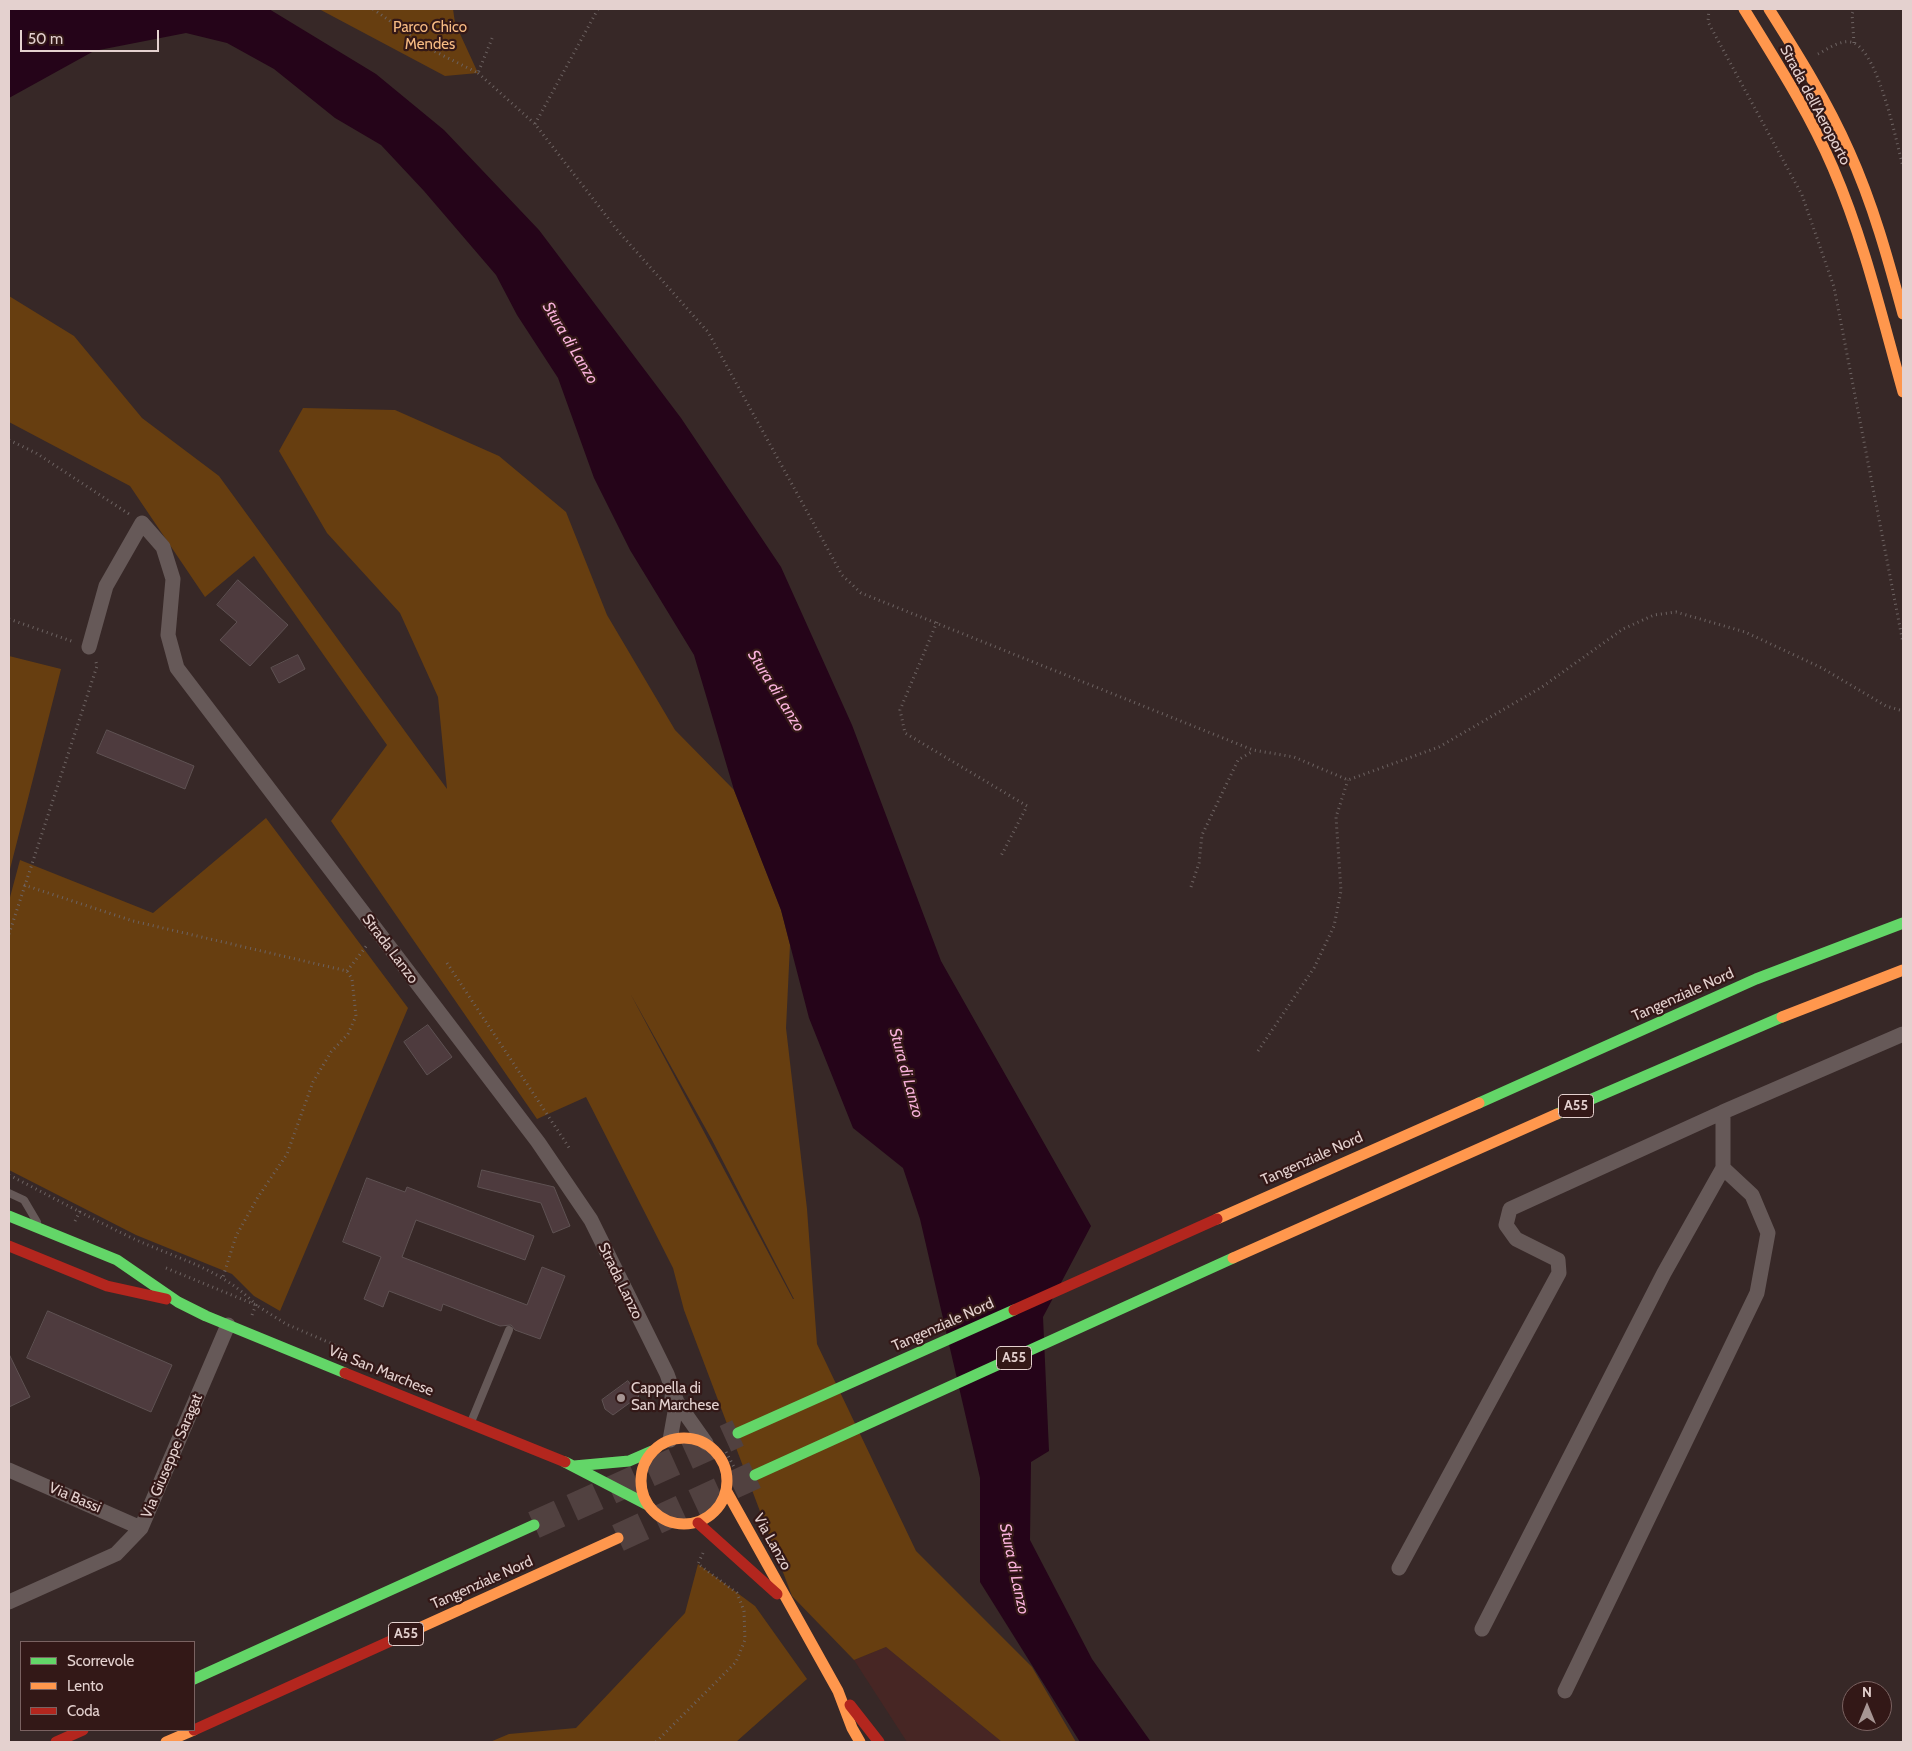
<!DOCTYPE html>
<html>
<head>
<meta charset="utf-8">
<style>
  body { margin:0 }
  #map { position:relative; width:1912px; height:1751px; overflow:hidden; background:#372827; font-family:Cabin,sans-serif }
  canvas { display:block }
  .frame { position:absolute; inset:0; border:10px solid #e4d1cf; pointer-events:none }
  .legend { position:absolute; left:20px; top:1641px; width:175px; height:90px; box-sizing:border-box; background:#331817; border:1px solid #7a6261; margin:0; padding:6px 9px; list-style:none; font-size:15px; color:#e4d1cf }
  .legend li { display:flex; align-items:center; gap:10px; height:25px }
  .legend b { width:25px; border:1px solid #7a6261 }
  .north { position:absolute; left:1842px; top:1681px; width:50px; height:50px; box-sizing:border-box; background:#331817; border:1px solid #7a6261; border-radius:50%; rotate:0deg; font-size:14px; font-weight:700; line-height:20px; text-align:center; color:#e4d1cf }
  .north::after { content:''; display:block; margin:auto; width:18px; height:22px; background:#a79694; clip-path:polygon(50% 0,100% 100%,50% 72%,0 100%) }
  .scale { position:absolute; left:20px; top:30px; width:139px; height:22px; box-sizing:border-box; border:2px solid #e4d1cf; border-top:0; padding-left:6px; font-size:15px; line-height:18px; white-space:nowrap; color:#e4d1cf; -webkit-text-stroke:4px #331817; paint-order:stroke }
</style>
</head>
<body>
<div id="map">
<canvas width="1912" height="1751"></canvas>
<div class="frame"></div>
<ul class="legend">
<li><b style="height:6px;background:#63d668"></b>Scorrevole</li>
<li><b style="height:6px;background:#ff974d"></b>Lento</li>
<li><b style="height:6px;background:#b3261e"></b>Coda</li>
</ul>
<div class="north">N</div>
<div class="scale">50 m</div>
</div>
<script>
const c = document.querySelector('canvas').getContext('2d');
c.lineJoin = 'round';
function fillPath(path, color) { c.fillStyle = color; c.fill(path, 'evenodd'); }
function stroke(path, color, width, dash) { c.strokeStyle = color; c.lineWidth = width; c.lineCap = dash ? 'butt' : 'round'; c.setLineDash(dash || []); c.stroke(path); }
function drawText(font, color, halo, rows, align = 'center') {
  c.font = font + ' Cabin,sans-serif'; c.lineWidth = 4.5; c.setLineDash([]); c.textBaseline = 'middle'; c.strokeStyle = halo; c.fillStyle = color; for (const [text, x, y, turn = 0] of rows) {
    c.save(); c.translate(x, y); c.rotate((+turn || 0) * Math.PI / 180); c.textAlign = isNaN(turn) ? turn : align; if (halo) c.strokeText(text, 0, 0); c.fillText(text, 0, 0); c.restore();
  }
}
const built = new Path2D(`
  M 886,1647 L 1002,1742 L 907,1742 L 854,1660 Z`);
const green = new Path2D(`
  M 319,9 L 453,9 L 455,23 L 478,73 L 445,76 Z
  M 9,296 L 74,336 L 142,418 L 219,476 L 447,789 L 438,697 L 400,613 L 327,533 L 279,451 L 303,408 L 395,410 L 499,456 L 566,512 L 607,615 L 675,730 L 734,790 L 781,910 L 790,945 L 786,1028 L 807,1209 L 817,1344 L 916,1551 L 1032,1667 L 1076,1742 L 1002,1742 L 886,1647 L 854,1660 L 792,1596 L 684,1310 L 673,1268 L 586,1097 L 537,1119 L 331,821 L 387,745 L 254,556 L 205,597 L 130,486 L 9,422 ZM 630,993 L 712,1140 L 794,1299 L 793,1299 Z
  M 9,656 L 61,669 L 9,873 Z
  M 266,818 L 408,1008 L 280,1311 L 254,1296 L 232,1274 L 136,1235 L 9,1170 L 9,901 L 20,860 L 153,913 Z
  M 698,1564 L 755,1606 L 807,1679 L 736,1742 L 490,1742 L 509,1734 L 576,1728 L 685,1613 Z`);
const water = new Path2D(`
  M 9,9 L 269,9 L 376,74 L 444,130 L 539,230 L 681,418 L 781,567 L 852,725 L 941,961 L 1091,1226 L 1043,1317 L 1049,1451 L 1031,1462 L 1030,1540 L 1092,1659 L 1151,1742 L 1080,1742 L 980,1582 L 980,1478 L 920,1219 L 903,1168 L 853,1128 L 809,1018 L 781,910 L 734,790 L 694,655 L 630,550 L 594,478 L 558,378 L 517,315 L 496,275 L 424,191 L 381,145 L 335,118 L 274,69 L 227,43 L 186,33 L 94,51 L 9,98 Z`);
const building = new Path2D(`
  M 238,580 L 288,625 L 250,666 L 220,640 L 237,622 L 217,605 Z
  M 298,655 L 305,669 L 279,683 L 271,668 Z
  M 107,730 L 194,766 L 185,789 L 97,753 Z
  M 428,1025 L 452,1057 L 427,1075 L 404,1042 Z
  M 482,1170 L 554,1187 L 570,1226 L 553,1233 L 541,1203 L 478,1187 Z
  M 367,1178 L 405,1192 L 407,1187 L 534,1236 L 525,1260 L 416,1220 L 402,1257 L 527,1305 L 542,1267 L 565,1276 L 540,1339 L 515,1330 L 511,1325 L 500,1326 L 443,1304 L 441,1311 L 389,1291 L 383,1307 L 364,1299 L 381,1257 L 343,1242 Z
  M 48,1311 L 172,1365 L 151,1412 L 27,1358 Z
  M 9,1354 L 30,1397 L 9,1407 Z
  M 628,1381 L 639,1396 L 613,1415 L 605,1409 L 602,1400 Z`);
const highwayTunnel = new Path2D(`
  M 534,1525 L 738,1433
  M 618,1538 L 755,1475`);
const path = new Path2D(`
  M 373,9 L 428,48 L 478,73 L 493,36
  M 1709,9 L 1708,22 L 1802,195 L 1834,287 L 1903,643
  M 1854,43 L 1852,14 L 1854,9
  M 1818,54 C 1828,49 1842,38 1854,43 C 1879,55 1896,140 1903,167
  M 478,73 L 535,124 L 618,231 L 708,332 L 842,575 L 861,593 L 1253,750 L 1294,757 L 1348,780 L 1439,747 L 1542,687 L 1623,629 L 1654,615 L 1676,612 L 1745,632 L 1822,668 L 1886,706 L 1903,711
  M 535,124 L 598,9
  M 9,440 L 36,453 L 129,514
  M 9,619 L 74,642
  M 937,622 L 900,710 L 905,733 L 1027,806 L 1001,856
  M 24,885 L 133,921 L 347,971 L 352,979 L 356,1016 L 348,1034 L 331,1052 L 313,1082 L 287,1154 L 258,1197 L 236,1236 L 223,1277
  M 1191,887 L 1199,863 L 1202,835 L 1238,760 L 1253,751
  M 9,934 L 97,666 L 96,662
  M 447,963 L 570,1149
  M 347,971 L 368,944
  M 1258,1051 L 1314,968 L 1334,926 L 1341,891 L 1336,817 L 1348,780
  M 9,1175 C 50,1196 90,1218 132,1238 C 177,1259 221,1268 256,1305 L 252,1315
  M 75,1221 L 80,1211
  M 166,1268 L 256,1305 L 286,1324 L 344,1349
  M 726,1452 L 734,1467
  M 656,1742 L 736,1662 L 745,1640 L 744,1611 L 737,1593 L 698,1564 L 703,1553`);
const lane = new Path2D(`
  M 9,1193 L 24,1200 L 37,1222
  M 471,1422 L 509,1330`);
const street = new Path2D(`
  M 89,647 L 106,586 L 142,523 L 163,547 L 173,579 L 168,635 L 177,668 L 538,1142 L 591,1220 L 667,1374 L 677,1402 L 706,1443
  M 670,1440 L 675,1412 L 672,1397
  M 9,1470 L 141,1528
  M 1399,1568 L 1559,1273 L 1558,1260 L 1516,1239 L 1506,1225 L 1510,1209 L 1723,1112
  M 9,1602 L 116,1554 L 141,1528 L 228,1325
  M 1482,1629 L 1664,1273 L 1723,1168 L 1723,1112 L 1903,1034
  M 1565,1691 L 1757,1293 L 1768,1233 L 1752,1195 L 1723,1168`);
const fast = new Path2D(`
  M 1479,1103 L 1756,979 L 1903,923
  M 1557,1114 L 1782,1017
  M 9,1216 L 117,1260 L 178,1302 L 206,1316 L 345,1373
  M 738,1433 L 1014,1310
  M 565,1462 L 648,1505
  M 574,1466 L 629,1461 L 652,1451
  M 755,1475 L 1233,1258
  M 194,1679 L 534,1525`);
const slow = new Path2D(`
  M 1744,9 C 1776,61 1809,112 1833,168 C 1864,240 1882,317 1903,392
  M 1769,9 C 1798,55 1827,101 1849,151 C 1873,204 1888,259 1903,314
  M 1782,1017 L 1903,970
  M 1217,1219 L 1479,1103
  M 1233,1258 L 1557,1114
  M641 1481a43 43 0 1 1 86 0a43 43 0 1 1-86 0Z
  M 727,1492 L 838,1691 L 852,1728 L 860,1742
  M 395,1639 L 618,1538
  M 166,1742 L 194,1730`);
const jam = new Path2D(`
  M 9,1246 L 107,1286 L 166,1299
  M 1014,1310 L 1217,1219
  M 345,1373 L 565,1462
  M 698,1523 L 777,1594
  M 850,1705 L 879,1742
  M 194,1730 L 395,1639
  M 56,1742 L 83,1730`);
const markers = [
  [621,1398,5,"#a79694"]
];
const shields = [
  [1576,1106,35],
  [1014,1358,35],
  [406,1634,35]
];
const shieldNames = [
  ["A55",1576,1106],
  ["A55",1014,1358],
  ["A55",406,1634]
];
const parkNames = [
  ["Parco Chico",430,28],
  ["Mendes",430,45]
];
const streetNames = [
  ["Strada dell'Aeroporto",1815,105,62],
  ["Strada Lanzo",390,949,53],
  ["Tangenziale Nord",1683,995,-24],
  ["Tangenziale Nord",1312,1159,-24],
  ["Strada Lanzo",620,1281,64],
  ["Tangenziale Nord",943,1325,-24],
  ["Via San Marchese",381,1371,22],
  ["Via Giuseppe Saragat",172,1456,-67],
  ["Via Bassi",75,1498,23],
  ["Via Lanzo",772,1542,61],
  ["Tangenziale Nord",482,1583,-24]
];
const poiNames = [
  ["Cappella di",631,1389],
  ["San Marchese",631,1406]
];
const waterNames = [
  ["Stura di Lanzo",570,343,59],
  ["Stura di Lanzo",776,691,58],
  ["Stura di Lanzo",906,1073,75],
  ["Stura di Lanzo",1014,1569,78]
];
fillPath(built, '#472624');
fillPath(green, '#673e10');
fillPath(water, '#250419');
fillPath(building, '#4e3b3e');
stroke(building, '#5f5253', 1);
stroke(highwayTunnel, '#514140', 28, [28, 14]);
stroke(path, '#6d6362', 3, [1, 4]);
stroke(lane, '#665958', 8);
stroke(street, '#665958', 15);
stroke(fast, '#63d668', 11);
stroke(slow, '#ff974d', 11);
stroke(jam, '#b3261e', 11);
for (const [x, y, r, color] of markers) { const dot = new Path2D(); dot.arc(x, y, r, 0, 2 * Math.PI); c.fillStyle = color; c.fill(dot); stroke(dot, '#331817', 2); }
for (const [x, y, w] of shields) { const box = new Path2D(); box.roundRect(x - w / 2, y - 11.5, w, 23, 4); c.fillStyle = '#331817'; c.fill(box); stroke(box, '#e4d1cf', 1); }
drawText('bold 14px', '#e4d1cf', null, shieldNames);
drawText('15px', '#f7bb83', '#331817', parkNames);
drawText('15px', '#e4d1cf', '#331817', streetNames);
drawText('15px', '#e4d1cf', '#331817', poiNames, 'left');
drawText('italic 16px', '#f9b1db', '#331817', waterNames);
</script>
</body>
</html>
